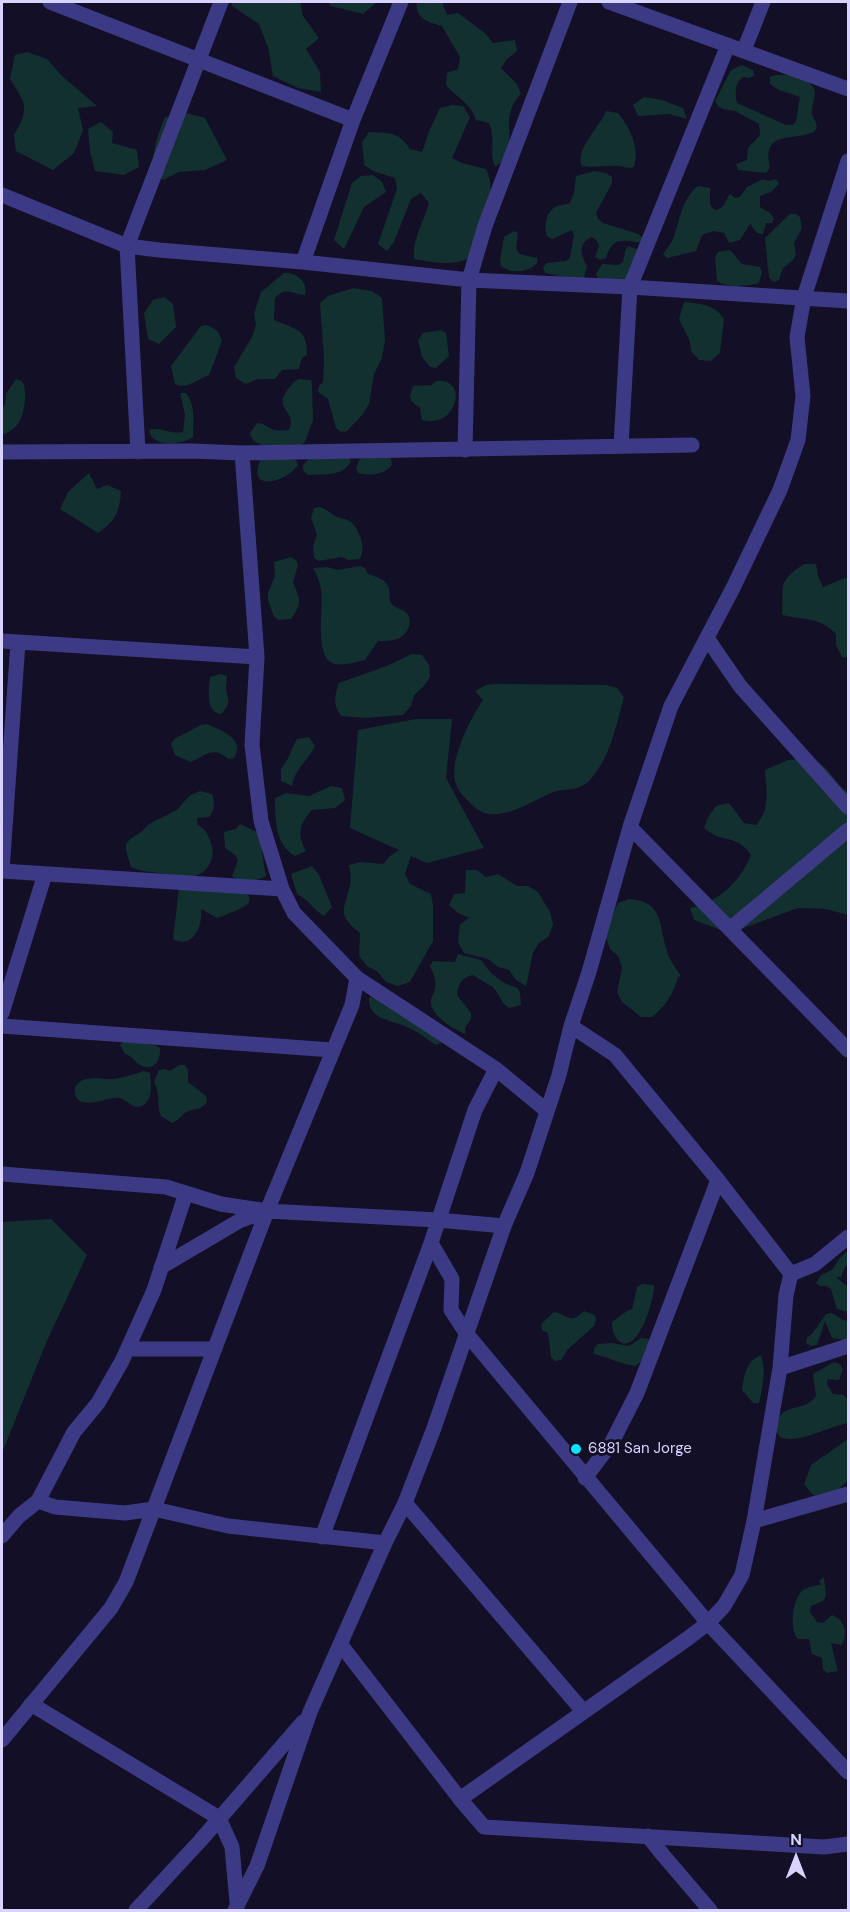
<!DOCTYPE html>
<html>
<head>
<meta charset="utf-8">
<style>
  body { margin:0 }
  #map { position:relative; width:850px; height:1912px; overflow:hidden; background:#130f26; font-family:"DM Sans",sans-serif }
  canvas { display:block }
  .frame { position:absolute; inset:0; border:3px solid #d9d4ff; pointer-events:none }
  .north { position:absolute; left:766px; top:1828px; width:60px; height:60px; -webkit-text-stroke:4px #130f26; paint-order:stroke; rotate:0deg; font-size:16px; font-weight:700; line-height:24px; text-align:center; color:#d9d4ff }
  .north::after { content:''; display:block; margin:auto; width:21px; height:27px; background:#d9d4ff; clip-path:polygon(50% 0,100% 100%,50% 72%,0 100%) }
</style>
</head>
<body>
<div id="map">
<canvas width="850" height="1912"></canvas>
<div class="frame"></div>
<div class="north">N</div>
</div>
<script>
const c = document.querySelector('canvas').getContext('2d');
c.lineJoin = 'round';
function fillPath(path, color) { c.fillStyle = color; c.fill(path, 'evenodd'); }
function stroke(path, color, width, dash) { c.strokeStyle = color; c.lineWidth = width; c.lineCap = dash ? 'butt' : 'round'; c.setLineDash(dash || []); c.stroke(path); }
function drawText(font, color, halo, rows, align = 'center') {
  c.font = font + ' "DM Sans",sans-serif'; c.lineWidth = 6; c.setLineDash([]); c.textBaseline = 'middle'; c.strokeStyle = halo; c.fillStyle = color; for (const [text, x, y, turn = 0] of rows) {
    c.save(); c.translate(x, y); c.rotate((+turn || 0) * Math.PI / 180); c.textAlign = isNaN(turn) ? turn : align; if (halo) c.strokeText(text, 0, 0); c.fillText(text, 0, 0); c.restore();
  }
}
const green = new Path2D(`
  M 232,2 L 300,2 L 303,16 L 319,38 L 306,49 L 320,72 L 321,92 L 298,88 L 273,76 L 268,47 L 259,24 L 232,6 Z
  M 328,2 L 377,2 L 363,14 L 331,6 Z
  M 417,2 L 444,2 L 443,5 L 447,15 L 458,13 L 486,34 L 493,43 L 515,40 L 517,51 L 507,59 L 501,68 L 517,84 L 521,94 C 494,122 526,147 495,167 C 489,151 496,139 489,123 L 476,120 C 471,103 457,98 446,85 L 447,73 L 458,69 L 460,57 L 442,26 C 430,23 414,18 417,2 Z
  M 27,52 L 47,59 L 62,76 L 97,106 L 78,108 L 83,130 L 74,153 L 53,170 L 16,151 L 14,135 C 30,108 26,104 10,79 L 15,55 Z
  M 742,65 L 753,70 L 754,76 L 749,78 L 743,77 C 734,84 735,92 737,103 L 786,125 L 793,125 L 796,121 L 800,97 L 779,90 L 770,84 L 770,77 C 779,71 810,77 814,89 C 817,97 811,105 812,113 C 813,118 816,121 817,127 L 814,132 C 791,142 762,129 770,168 L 766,173 L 738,170 L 736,164 L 747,160 L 748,148 L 760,135 L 759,124 L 735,111 L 723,109 L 718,106 L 715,101 L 731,70 Z
  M 644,97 L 662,100 L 683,108 L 687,119 L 669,114 L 638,116 L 633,105 Z
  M 452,105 L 463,106 L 470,117 L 452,158 L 462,163 L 486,169 C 500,194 478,232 469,258 C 451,267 433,262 414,259 C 412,240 424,221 429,203 L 421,193 L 411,199 L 394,242 L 387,251 L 378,244 L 397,189 L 395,178 L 373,171 L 364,165 L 362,142 L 369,132 C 389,133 398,131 410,149 L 422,152 L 430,129 L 440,108 Z
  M 606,111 L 618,113 C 630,128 640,147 634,167 C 628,169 626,167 619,166 C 606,165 595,168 582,166 C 574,150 600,127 606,111 Z
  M 187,113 L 205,118 L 227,160 L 205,170 L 179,172 L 163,180 L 151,169 L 156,141 L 165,117 Z
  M 101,122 L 113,132 L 112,143 L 137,150 L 139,167 L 124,175 L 95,171 L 90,151 L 88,129 Z
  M 594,171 L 606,173 L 612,177 L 612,183 L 596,213 L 598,219 L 603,223 L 638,234 L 647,240 L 643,243 C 623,240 612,236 606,258 L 600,260 L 595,257 L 599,246 L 597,241 L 592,237 C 577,243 581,255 587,266 L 584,278 L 578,280 L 545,273 L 543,267 L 547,263 L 566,261 L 570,258 L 574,235 L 572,230 L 552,239 L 547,236 C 544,227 545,213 555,207 C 559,205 565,205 570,203 L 574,193 L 576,176 Z
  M 373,175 L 382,182 L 386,192 L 364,207 L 344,249 L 334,240 L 352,183 L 361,176 Z
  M 763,179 L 769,181 L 776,179 L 779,184 L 771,192 L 760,196 L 760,207 L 770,213 L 774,218 L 772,223 L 766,223 L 763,234 L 757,233 L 750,224 L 740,240 L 729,243 L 724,233 L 713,231 L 702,235 L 696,251 L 667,258 L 663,254 C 668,247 673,241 675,233 C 681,215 683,198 698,186 L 710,188 L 710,205 L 715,210 C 726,208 724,202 730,194 L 735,198 L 740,197 L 747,187 Z
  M 790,214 L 796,214 L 800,217 L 802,228 L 794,243 L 796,255 L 793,260 L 783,268 L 779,280 L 774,282 L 769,278 L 765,238 Z
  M 514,231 L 518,233 C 515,256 514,253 538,258 L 537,263 C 528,273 511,274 501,266 L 500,260 L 504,237 Z
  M 628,246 L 639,250 L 633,281 L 598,280 L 596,274 L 602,264 L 618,265 L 623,262 L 625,251 Z
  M 730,250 L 742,264 L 760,267 L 762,272 L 759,283 C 745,286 729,289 717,281 L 715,257 L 718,252 Z
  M 284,273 C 296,272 309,282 305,295 C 292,294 286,286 275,298 L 274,320 C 294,329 308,328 307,355 L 302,358 L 299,369 L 282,370 L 275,379 L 257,379 L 246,384 L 236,378 L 234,367 L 252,337 L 256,325 L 254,314 L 261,292 Z
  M 353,288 L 372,291 L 382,298 L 385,340 L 382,358 L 374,374 L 369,404 L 363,414 L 347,431 L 341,432 L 336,428 L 328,399 L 318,392 L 319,386 L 323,382 L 324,358 L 320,303 L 328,296 Z
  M 164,297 L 173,304 L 176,327 L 159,344 L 148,339 L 144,313 L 153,300 Z
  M 684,302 C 702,304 714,304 724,319 L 720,353 L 711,361 L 699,360 L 691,351 C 691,337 684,332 679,319 Z
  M 207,325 L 218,331 L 222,341 L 209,375 C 198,379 186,390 175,384 L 171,366 L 201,326 Z
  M 441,330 L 446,333 L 449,356 L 436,368 L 430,367 L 422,357 L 418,340 L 423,333 Z
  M 16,379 L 22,381 C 28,391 25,415 17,425 C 14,429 9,431 5,434 L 2,433 L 2,408 L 5,405 L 6,394 Z
  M 299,379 L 311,380 L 312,385 L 313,420 L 305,442 L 300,445 L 262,445 C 255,443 252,440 250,433 L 257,423 C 265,423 267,428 275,430 C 279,431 285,430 289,430 C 298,410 272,411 288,389 C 292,384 294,381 299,379 Z
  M 436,381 C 470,377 457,430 422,420 L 420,408 L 411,401 L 410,395 L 413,386 L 432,385 Z
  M 180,393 L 186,393 C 196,406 193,421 193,437 C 183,445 151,448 149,430 C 161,426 171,435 183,432 L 185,415 Z
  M 388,454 L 391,459 L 392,465 C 384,475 370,476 358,473 L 356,468 L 360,458 Z
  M 349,456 L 351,462 C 341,477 324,474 308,475 L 303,470 L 303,465 L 311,457 Z
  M 279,458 L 296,460 L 298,465 C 285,484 245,492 261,459 Z
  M 89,473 L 97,489 L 107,485 L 121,491 C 120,511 115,522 98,533 L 60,509 L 68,492 Z
  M 320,507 C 327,509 331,514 337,517 C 341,519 347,518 351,522 C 360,531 366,547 360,559 L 348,560 L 342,557 L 319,561 L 314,558 L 313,546 L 317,535 L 311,518 L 314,508 Z
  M 291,557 L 296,560 L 298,565 L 293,582 C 300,600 303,602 291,619 L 279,620 L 274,617 L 268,600 L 268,593 L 275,576 L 274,562 Z
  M 804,564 L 816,564 L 818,576 L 823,587 L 845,578 L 848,578 L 848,658 L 842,657 L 836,645 L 836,634 C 821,617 802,620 782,615 C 784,587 776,582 804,564 Z
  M 360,566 L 365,568 L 368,574 C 376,577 387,579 389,589 C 390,594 389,599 391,603 C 395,609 402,608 407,613 C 414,622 407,636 397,639 C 391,641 384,641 378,641 L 365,660 C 357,662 340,667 332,663 C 314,655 324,607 321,590 C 320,582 317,575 313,568 L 327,567 L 338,570 Z
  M 411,654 L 422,655 L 429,665 L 430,677 L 423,687 L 414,695 L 411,706 L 403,715 L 366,718 L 341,716 C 333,704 334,697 339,683 C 363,674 389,667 411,654 Z
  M 221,674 L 227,676 C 227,680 226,683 226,686 C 226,699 234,701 221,714 C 205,712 209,690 210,677 Z
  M 496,684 L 606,685 L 617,688 L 624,697 C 616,726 610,759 589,781 C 577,793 564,787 551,793 C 533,801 510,816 490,814 C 480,813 474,807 467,800 C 462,795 457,789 455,781 C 450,758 470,719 483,700 L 475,691 L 486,685 Z
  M 416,719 L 452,719 L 446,778 L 484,848 L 427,863 L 411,856 L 405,874 L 410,884 L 431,894 L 433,905 L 433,941 L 410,982 L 398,986 L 386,982 L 378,972 L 367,966 L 359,956 L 360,933 C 335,913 345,910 350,884 C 352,878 350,871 349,865 L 361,862 L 383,864 L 390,856 L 399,850 L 350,828 L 358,730 Z
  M 207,724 C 221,730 246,739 234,758 L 228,759 C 214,745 204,756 191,762 L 175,755 L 171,744 L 174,739 L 201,725 Z
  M 309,737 L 315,746 C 308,761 295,768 292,786 L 281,781 L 281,769 C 289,760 291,749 297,739 Z
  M 788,760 C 795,760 805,758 812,760 C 828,763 835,785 848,792 L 848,915 L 826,909 L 798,908 L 738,930 L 726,932 L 694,920 L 690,908 C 719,902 740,882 751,855 C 737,833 721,844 704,828 L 708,817 L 716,806 L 729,803 L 744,823 L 756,825 C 771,809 766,790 765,770 Z
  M 331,786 L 342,788 L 345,800 L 335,808 L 312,810 C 299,824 297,834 306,851 L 295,856 C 275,845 275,819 275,798 L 286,793 L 309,796 Z
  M 200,791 L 212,794 C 215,803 215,810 209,817 L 197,818 L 198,825 C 206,829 208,835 211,843 C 214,852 213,858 209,865 C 198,884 176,875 158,873 C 148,871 141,872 131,867 L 126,850 L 126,844 L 130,839 L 141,832 L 149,824 L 177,810 L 189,796 Z
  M 240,824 L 257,832 L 262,841 L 262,853 L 266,876 C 257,882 241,883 232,876 L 238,860 L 235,855 L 225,848 L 224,832 L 236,829 Z
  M 312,866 L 319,875 L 332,907 L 324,916 C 312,909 310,900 297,894 L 291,874 Z
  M 466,870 L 477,870 L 486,877 L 498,874 L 517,886 L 528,886 L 538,892 L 550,912 L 553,924 L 549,936 L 539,943 L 533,953 L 526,986 L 516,980 L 509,970 L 498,967 L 488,959 L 464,953 L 458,942 L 460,924 L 469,918 L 458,913 L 449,905 L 454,894 L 465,893 Z
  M 179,887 L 246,893 L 250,898 L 248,904 L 238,910 L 217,918 L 201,909 C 203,926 193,950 173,939 Z
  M 629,899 C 665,902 658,924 667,951 C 669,960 676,968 681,976 L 678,977 C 674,993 665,1007 652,1017 L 641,1017 L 622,1002 L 617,992 L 622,968 L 618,956 L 610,949 L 606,937 L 608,925 L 618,903 Z
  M 458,954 L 481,960 C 491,975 501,983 518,988 L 520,993 L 521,1005 L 509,1008 L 504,1004 L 494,988 L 473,975 C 461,978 459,983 457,995 L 471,1013 L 471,1019 L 465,1028 L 466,1034 C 454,1030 432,1016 431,1003 C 430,997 434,994 435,989 C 437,981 433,973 430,966 L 433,961 L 455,962 Z
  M 369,997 L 383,998 L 442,1042 L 436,1045 C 427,1039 417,1031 407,1027 C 392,1020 367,1020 369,997 Z
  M 124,1041 L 155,1045 L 160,1048 C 161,1059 155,1071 142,1066 C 135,1063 133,1056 125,1054 L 120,1045 Z
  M 179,1065 L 185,1065 L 188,1070 L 188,1082 L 206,1096 L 207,1102 C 201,1110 197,1108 189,1111 C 182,1113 180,1120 172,1123 L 161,1116 C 156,1104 161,1095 154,1082 L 159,1070 L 165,1069 L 170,1071 Z
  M 144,1071 L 150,1073 C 151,1083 153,1097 145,1104 C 135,1112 129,1101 120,1098 C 111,1095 77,1113 75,1093 C 74,1088 76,1084 81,1081 C 92,1075 102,1080 113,1079 C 123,1078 134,1074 144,1071 Z
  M 51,1219 L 87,1255 L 46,1343 L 2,1453 L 2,1222 Z
  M 848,1250 L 848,1264 L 845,1267 L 841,1277 L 836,1277 L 848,1287 L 848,1312 L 837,1309 L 831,1289 L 826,1286 L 820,1286 L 816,1283 L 821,1275 L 832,1270 L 839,1259 Z
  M 642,1284 L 654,1285 C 655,1298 637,1359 618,1340 C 613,1335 612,1329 612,1322 L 627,1311 L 632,1309 L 637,1287 Z
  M 584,1311 L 595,1315 L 596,1320 L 594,1326 L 567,1350 L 561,1360 L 555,1361 L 551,1357 L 548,1333 L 542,1330 L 541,1324 L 554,1312 C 570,1315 569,1325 584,1311 Z
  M 832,1313 L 843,1320 L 848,1321 L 848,1339 L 843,1340 L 832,1338 L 825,1321 L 817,1345 L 811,1346 L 806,1343 L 807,1338 C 813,1334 821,1321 826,1314 Z
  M 641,1338 L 649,1339 L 651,1341 L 648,1357 L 635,1366 C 620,1364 608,1357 594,1354 L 594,1348 L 598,1344 L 612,1343 L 629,1346 Z
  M 761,1355 C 766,1371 763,1386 759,1403 L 753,1403 L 742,1390 C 744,1375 746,1361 761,1355 Z
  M 834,1362 L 840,1364 L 843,1369 L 839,1380 L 828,1379 L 827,1384 L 833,1394 L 844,1395 L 848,1401 L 848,1423 C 830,1426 797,1445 780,1437 C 776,1432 776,1429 777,1423 C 782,1402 804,1413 816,1396 L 813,1374 Z
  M 848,1439 L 848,1480 L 834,1494 L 813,1495 L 804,1484 L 811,1465 Z
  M 824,1577 L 826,1596 L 823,1601 L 811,1606 L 810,1612 L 817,1622 L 823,1623 L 832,1615 C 845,1620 848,1633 842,1645 L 831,1643 L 838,1671 L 827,1673 L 823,1669 L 822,1658 L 812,1654 L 809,1639 L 798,1639 C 789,1629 792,1599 803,1590 C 808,1587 815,1585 821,1585 L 819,1581 Z`);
const minor = new Path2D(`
  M 50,2 L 353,120
  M 609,2 L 848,89
  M 744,50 L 763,2
  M 2,195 L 127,246 L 159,250 L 303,262 L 469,280 L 630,287 L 848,301
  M 303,262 L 353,120 L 401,2
  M 621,446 L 630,287 L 728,45
  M 465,450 L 469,280 L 485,226 L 570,2
  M 2,452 L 192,451 L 242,453 L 692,445
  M 138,452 L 127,246 L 221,2
  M 242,453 L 257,657 L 252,745 L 261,821 L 282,889 L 294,913 L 357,978 L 352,1005 L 267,1211 L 438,1220 L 504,1226
  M 707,638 L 740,686 L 848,807
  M 2,641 L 257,657
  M 630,827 L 848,1050
  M 2,871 L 282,889
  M 2,871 L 18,642
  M 730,929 L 848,830
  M 357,978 L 496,1069 L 547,1111
  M 2,1013 L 45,874
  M 2,1026 L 332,1050
  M 2,1174 L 166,1187 L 221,1204 L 267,1211
  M 431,1243 L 452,1279 L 451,1310 L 466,1333 L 708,1623 L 848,1772
  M 161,1267 L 239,1221 L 264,1212
  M 791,1274 L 815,1264 L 848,1237
  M 128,1349 L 215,1349
  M 780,1368 L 848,1346
  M 585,1478 L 612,1442 L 637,1393 L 718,1180
  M 38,1501 L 55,1507 L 125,1513 L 154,1509 L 228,1526 L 385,1543
  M 405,1503 L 583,1711
  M 754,1521 L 848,1494
  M 2,1536 L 19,1516 L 38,1501 L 74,1432 L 98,1403 L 122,1361 L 154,1290 L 186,1193
  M 322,1537 L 431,1243 L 475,1110 L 496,1069
  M 341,1645 L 460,1799 L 484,1827 L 824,1847 L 848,1844
  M 31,1704 L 219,1818 L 232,1847 L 237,1902
  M 2,1740 L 111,1608 L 126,1582 L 267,1211
  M 460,1799 L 687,1639 L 708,1623 L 724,1606 L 742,1575 L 754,1521 L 780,1368 L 786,1295 L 791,1274 L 718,1180 L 615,1055 L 571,1026
  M 648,1836 L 663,1855 L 710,1910
  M 136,1910 L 200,1841 L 303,1722
  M 235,1910 L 257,1866 L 310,1712 L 385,1543 L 405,1503 L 434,1428 L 504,1226 L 527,1173 L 559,1075 L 571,1026 L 589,972 L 630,827 L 671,706 L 733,588 L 780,490 L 798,440 L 803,396 L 797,337 L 804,297 L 848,161`);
const markers = [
  [576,1449,6,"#00e5ff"]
];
const poiNames = [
  ["6881 San Jorge",588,1449]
];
fillPath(green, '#12302f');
stroke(minor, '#3d3a85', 15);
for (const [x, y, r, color] of markers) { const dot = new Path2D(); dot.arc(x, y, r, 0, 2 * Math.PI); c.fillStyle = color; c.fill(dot); stroke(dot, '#130f26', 2); }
drawText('15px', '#d9d4ff', '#130f26', poiNames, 'left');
</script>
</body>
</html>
